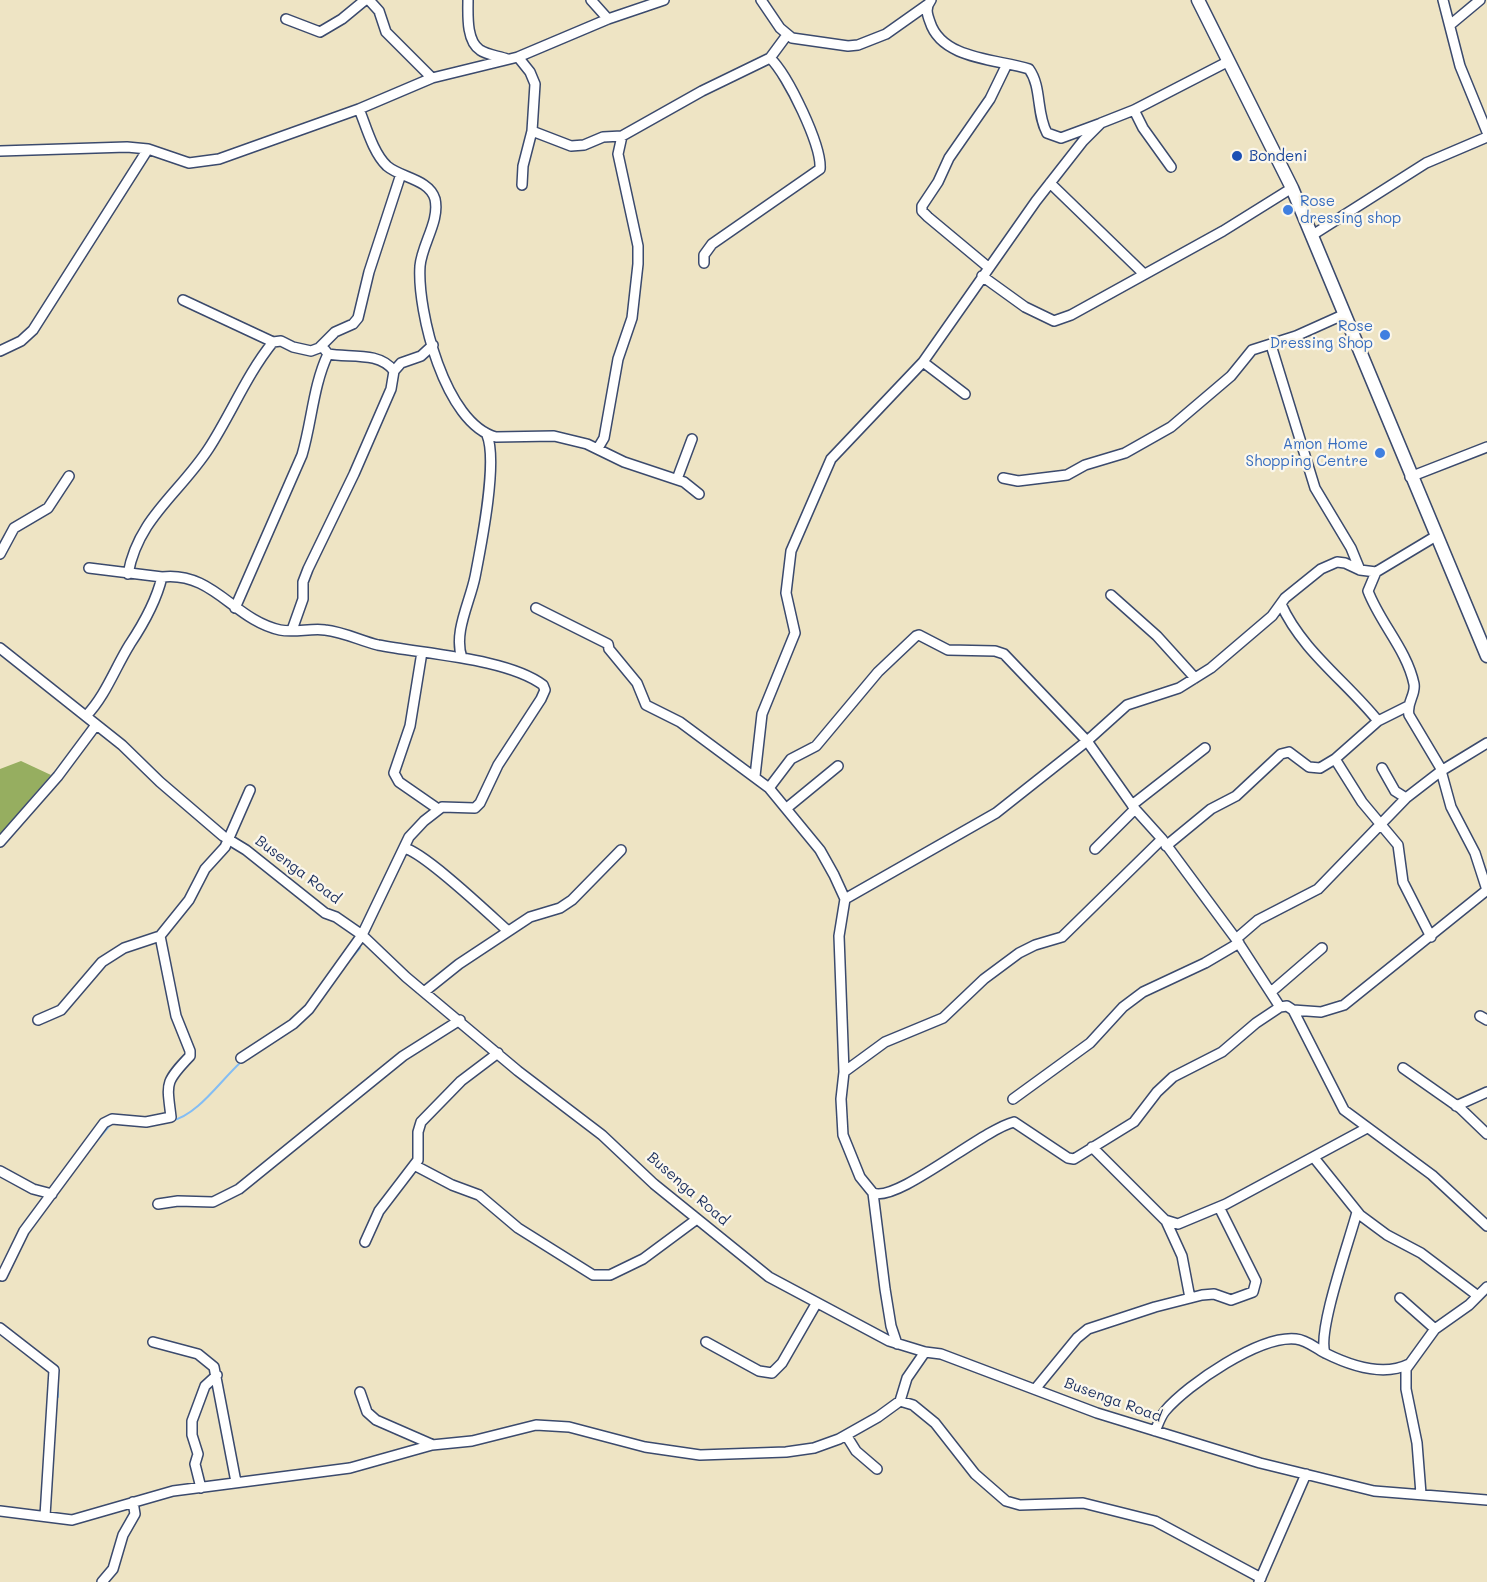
<!DOCTYPE html>
<html>
<head>
<meta charset="utf-8">
<style>
  body { margin:0 }
  canvas { display:block; background:#eee4c4 }
</style>
</head>
<body>
<canvas width="1487" height="1582"></canvas>
<script>
const c = document.querySelector('canvas').getContext('2d');
c.lineJoin = 'round';
function fillPath(path, color) { c.fillStyle = color; c.fill(path, 'evenodd'); }
function stroke(path, color, width, dash) { c.strokeStyle = color; c.lineWidth = width; c.lineCap = dash ? 'butt' : 'round'; c.setLineDash(dash || []); c.stroke(path); }
function drawText(font, color, halo, rows, align = 'center') {
  c.font = font + ' Mali,sans-serif'; c.lineWidth = 4.5; c.setLineDash([]); c.textBaseline = 'middle'; c.strokeStyle = halo; c.fillStyle = color; for (const [text, x, y, turn = 0] of rows) {
    c.save(); c.translate(x, y); c.rotate((+turn || 0) * Math.PI / 180); c.textAlign = isNaN(turn) ? turn : align; if (halo) c.strokeText(text, 0, 0); c.fillText(text, 0, 0); c.restore();
  }
}
const forest = new Path2D(`
  M 21,761 L 51,775 L 0,834 L 0,769 Z`);
const stream = new Path2D(`
  M 346,964 L 360,948
  M 305,1019 L 320,1000
  M 171,1121 C 198,1115 220,1081 241,1062
  M 93,1145 L 111,1124
  M 39,1353 L 58,1367 L 58,1397`);
const minor = new Path2D(`
  M 369,0 L 379,11 L 386,32 L 432,78
  M 468,0 C 468,14 466,41 480,50 C 487,55 499,56 507,59
  M 591,0 L 608,19
  M 761,0 L 780,28 L 792,38 L 848,46 L 858,45 L 886,34 L 927,5
  M 931,0 C 925,8 927,14 930,22 C 942,60 998,59 1029,69 C 1042,87 1036,113 1047,133 L 1061,138 L 1099,124
  M 1443,0 L 1460,66 L 1487,132
  M 286,19 L 320,32 L 342,19 L 365,0
  M 1450,25 L 1480,0
  M 518,57 L 530,72 L 535,84 L 532,131 L 523,166 L 522,185
  M 770,58 L 787,35
  M 359,109 C 366,126 373,153 387,166 C 401,178 429,179 435,199 C 440,221 422,244 420,266 C 417,311 445,424 496,437 L 554,436 L 587,444 L 624,462 L 684,482 L 699,494
  M 1134,110 L 1143,128 L 1171,167
  M 532,131 L 571,146 L 584,145 L 603,137 L 622,136 L 702,91 L 770,58 C 788,75 822,146 820,169 L 712,244 L 704,255 L 704,263
  M 0,151 L 127,147 L 148,149 L 189,163 L 219,159 L 359,109 L 432,78 L 518,57 L 608,19 L 664,0
  M 1050,183 L 1144,274
  M 1311,236 L 1426,163 L 1487,137
  M 988,267 L 928,217 L 922,211 L 922,206 L 938,182 L 949,158 L 990,99 L 1007,64
  M 982,276 L 1025,307 L 1054,321 L 1071,315 L 1223,231 L 1292,188
  M 183,300 L 273,342 L 281,341 L 293,347 L 311,351 L 319,348 L 335,332 L 353,324 L 358,318 L 369,272 L 401,174
  M 1271,345 L 1315,488 L 1351,548 L 1360,570
  M 325,350 L 328,354 C 349,358 379,351 394,371
  M 0,351 L 21,341 L 33,330 L 148,149
  M 923,362 L 965,394
  M 598,448 L 604,438 L 618,359 L 632,318 L 638,264 L 638,246 L 618,154 L 622,136
  M 1410,477 L 1487,447
  M 1003,478 L 1018,481 L 1067,475 L 1085,465 L 1125,453 L 1171,427 L 1231,376 L 1252,350 L 1296,336 L 1345,314
  M 677,479 L 692,439
  M 1436,536 L 1376,572 L 1368,591 C 1380,623 1407,650 1414,684 C 1416,695 1406,703 1409,715 L 1440,767 L 1451,807 L 1475,853 L 1487,890
  M 0,554 L 14,528 L 48,508 L 69,476
  M 89,568 L 162,577
  M 128,574 C 138,518 180,493 209,448 C 231,414 247,374 273,342
  M 1111,595 L 1157,636 L 1195,678
  M 1281,604 C 1302,651 1347,682 1378,721
  M 235,608 L 302,455 C 312,421 313,386 328,354
  M 536,608 L 608,644 L 609,649 L 637,683 L 646,705 L 680,722 L 769,788 L 820,850 L 834,875 L 845,899 L 839,936 L 844,1072 L 841,1099 L 843,1135 L 860,1177 L 873,1193 C 897,1203 982,1130 1014,1122 L 1068,1158 L 1074,1159 L 1134,1122 L 1157,1092 L 1173,1077 L 1222,1052 L 1256,1023 L 1280,1007 L 1287,1006 L 1293,1010 L 1344,1110 L 1432,1175 L 1487,1226
  M 292,630 L 303,599 L 303,582 L 308,569 L 354,474 L 391,389 L 394,371 L 401,363 L 421,356 L 433,345
  M 0,648 L 122,745 L 160,782 L 223,836 L 246,850 L 325,913 L 336,917 L 362,935 L 406,977 L 518,1071 L 602,1135 L 654,1184 L 769,1277 L 889,1341 L 925,1352 L 941,1354 L 1097,1413 L 1260,1463 L 1374,1491 L 1487,1500
  M 422,652 L 410,726 L 394,773 L 399,782 L 438,809
  M 462,658 C 453,633 470,602 475,577 C 481,546 498,462 487,435
  M 86,716 C 106,695 115,668 130,644 C 144,623 156,602 162,577 C 213,571 234,620 280,630 C 294,633 311,628 325,630 C 344,632 361,641 378,645 C 423,654 507,658 543,685 L 545,690 L 541,699 L 498,765 L 480,803 L 475,808 L 442,807 L 424,821 L 409,837 L 362,935 L 309,1009 L 293,1024 L 241,1058
  M 1335,759 L 1362,802 L 1398,845 L 1403,882 L 1431,937
  M 1382,768 L 1395,791 L 1406,798
  M 755,776 L 762,714 L 795,633 L 786,593 L 791,551 L 831,459 L 923,362 L 1036,201 L 1083,141 L 1101,123 L 1134,110 L 1229,61
  M 769,788 L 791,759 L 816,746 L 878,672 L 916,636 L 919,635 L 948,650 L 995,651 L 1004,654 L 1087,741 L 1135,809 L 1162,839 L 1236,939 L 1280,1007
  M 1132,805 L 1205,748
  M 788,807 L 838,766
  M 0,842 L 58,776 L 96,725
  M 1166,846 L 1211,809 L 1236,796 L 1281,754 L 1289,752 L 1309,767 L 1320,768 L 1335,759 L 1378,721 L 1408,706
  M 404,848 C 424,852 489,914 508,931
  M 1095,849 L 1135,809
  M 845,899 L 996,813 L 1087,741 L 1127,705 L 1179,688 L 1211,668 L 1272,616 L 1285,598 L 1321,569 L 1337,562 L 1345,563 L 1360,570 L 1376,572
  M 1236,939 L 1258,920 L 1318,889 L 1406,798 L 1441,771 L 1487,743
  M 424,992 L 459,964 L 530,917 L 560,908 L 572,900 L 621,850
  M 1271,992 L 1322,948
  M 1293,1010 L 1321,1012 L 1344,1005 L 1487,890
  M 1480,1016 L 1487,1020
  M 38,1020 L 61,1010 L 102,962 L 124,948 L 160,936
  M 1403,1068 L 1460,1108 L 1487,1134
  M 844,1072 L 885,1042 L 943,1018 L 984,979 L 1019,953 L 1035,945 L 1062,937 L 1162,839
  M 1013,1099 L 1090,1043 L 1123,1007 L 1143,992 L 1205,963 L 1239,943
  M 1456,1106 L 1487,1092
  M 1092,1147 L 1165,1220 L 1178,1224 L 1226,1204 L 1367,1128
  M 1315,1159 L 1360,1215 L 1387,1235 L 1421,1253 L 1478,1296
  M 414,1165 L 452,1185 L 479,1195 L 518,1228 L 593,1275 L 610,1275 L 643,1259 L 697,1219
  M 0,1171 L 33,1189 L 52,1194
  M 873,1193 L 885,1289 L 891,1326 L 897,1344
  M 158,1204 L 178,1201 L 213,1202 L 239,1189 L 403,1056 L 460,1020
  M 1166,1221 L 1182,1256 L 1190,1298
  M 365,1242 L 379,1211 L 418,1160 L 418,1132 L 421,1122 L 461,1081 L 498,1053
  M 2,1276 L 24,1231 L 104,1123 L 112,1119 L 146,1122 L 171,1117 C 167,1083 164,1083 190,1056 L 190,1051 L 176,1016 L 160,936 L 189,900 L 205,869 L 225,847 L 250,790
  M 1400,1298 L 1435,1329
  M 0,1328 L 54,1370 L 45,1516
  M 153,1342 L 198,1354 L 214,1367 L 236,1482
  M 706,1342 L 759,1371 L 772,1373 L 782,1363 L 816,1304
  M 1325,1353 C 1317,1331 1350,1239 1357,1212
  M 1036,1388 L 1077,1338 L 1088,1329 L 1155,1307 L 1202,1295 L 1214,1294 L 1231,1300 L 1253,1292 L 1256,1281 L 1219,1207
  M 360,1392 L 367,1412 L 376,1420 L 431,1444
  M 900,1401 L 907,1378 L 925,1352
  M 1155,1431 C 1158,1425 1160,1417 1165,1411 C 1188,1384 1260,1335 1296,1339 C 1307,1340 1315,1348 1325,1353 C 1349,1365 1383,1377 1409,1364
  M 846,1435 L 856,1451 L 877,1469
  M 201,1488 L 195,1464 L 198,1454 L 192,1435 L 192,1421 L 205,1386 L 217,1375
  M 1421,1494 L 1417,1443 L 1406,1389 L 1406,1369 L 1435,1329 L 1469,1305 L 1487,1287
  M 0,1511 L 72,1520 L 173,1491 L 350,1468 L 432,1445 L 472,1441 L 536,1425 L 569,1427 L 645,1447 L 700,1455 L 786,1452 L 814,1448 L 839,1439 L 878,1417 L 900,1401 L 913,1405 L 935,1423 L 975,1474 L 1006,1501 L 1020,1505 L 1083,1503 L 1155,1521 L 1261,1578
  M 102,1582 L 113,1569 L 123,1535 L 135,1514 L 133,1502
  M 1259,1582 L 1306,1474`);
const major = new Path2D(`
  M 1198,0 L 1292,188 L 1487,656`);
const markers = [
  [1237,156,6,"#1a4fb4"],
  [1288,210,6,"#3f7fe0"],
  [1385,335,6,"#3f7fe0"],
  [1380,453,6,"#3f7fe0"]
];
const transitNames = [
  ["Bondeni",1249,156]
];
const shopNames = [
  ["Rose",1300,201,"left"],
  ["dressing shop",1300,218,"left"],
  ["Rose",1373,326],
  ["Dressing Shop",1373,343],
  ["Amon Home",1368,444],
  ["Shopping Centre",1368,461]
];
const streetNames = [
  ["Busenga Road",298,870,37],
  ["Busenga Road",688,1189,41],
  ["Busenga Road",1113,1400,20]
];
fillPath(forest, '#96ae60');
stroke(stream, '#83bdf4', 2);
stroke(minor, '#3b4a6d', 12);
stroke(major, '#3b4a6d', 15);
stroke(minor, '#fff', 9);
stroke(major, '#fff', 12);
for (const [x, y, r, color] of markers) { const dot = new Path2D(); dot.arc(x, y, r, 0, 2 * Math.PI); c.fillStyle = color; c.fill(dot); stroke(dot, '#fbf7ec', 2); }
drawText('15px', '#164399', '#fbf7ec', transitNames, 'left');
drawText('15px', '#366cbe', '#fbf7ec', shopNames, 'right');
drawText('15px', '#1b2f5e', '#fbf7ec', streetNames);
</script>
</body>
</html>
